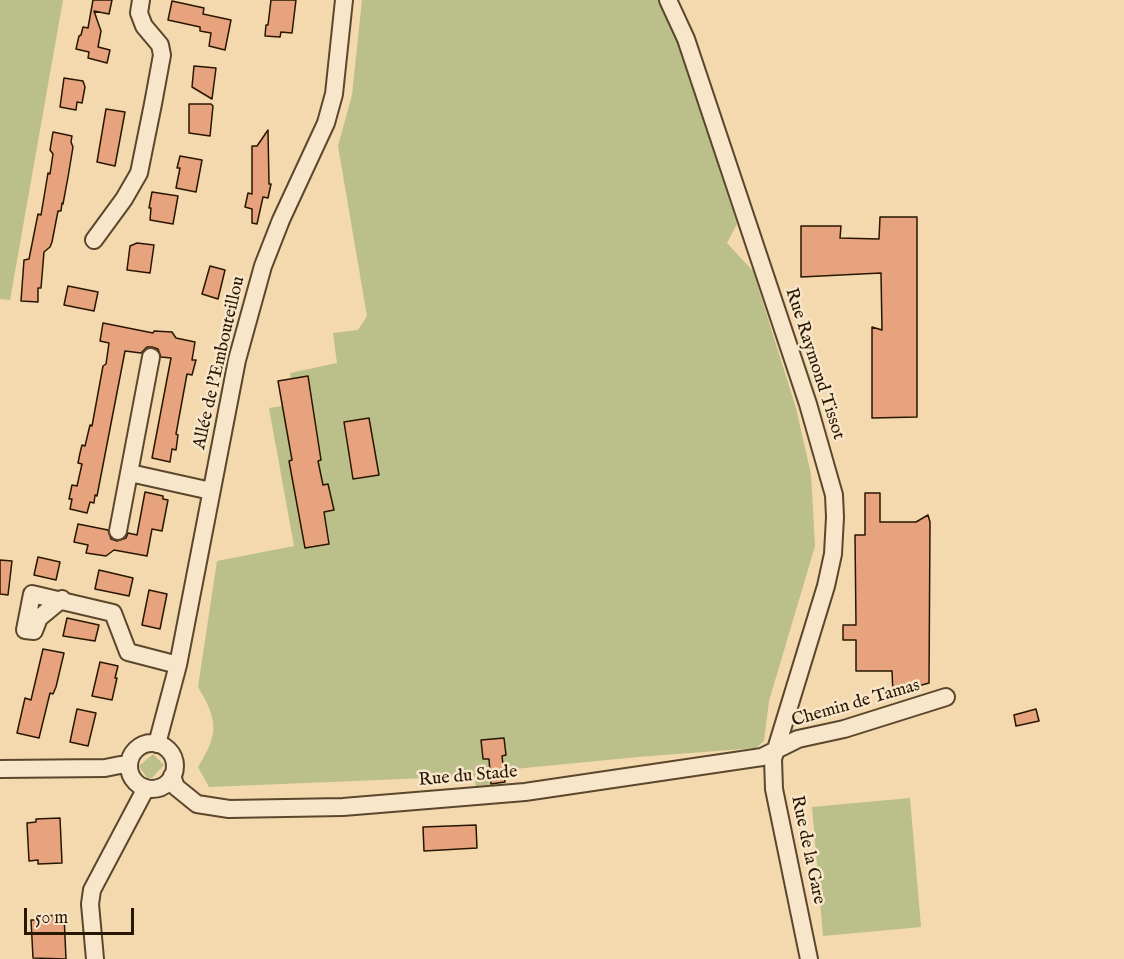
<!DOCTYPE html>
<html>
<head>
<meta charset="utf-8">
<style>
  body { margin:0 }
  #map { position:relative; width:1124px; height:959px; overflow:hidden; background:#f4d8ae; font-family:"IM FELL English",serif }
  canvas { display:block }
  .scale { position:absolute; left:24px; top:908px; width:110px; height:27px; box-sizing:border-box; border:3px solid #281700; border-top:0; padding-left:8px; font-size:18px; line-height:21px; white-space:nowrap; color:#281700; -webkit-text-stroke:4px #f8e6ca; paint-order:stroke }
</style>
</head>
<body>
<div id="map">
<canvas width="1124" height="959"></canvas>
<div class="scale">50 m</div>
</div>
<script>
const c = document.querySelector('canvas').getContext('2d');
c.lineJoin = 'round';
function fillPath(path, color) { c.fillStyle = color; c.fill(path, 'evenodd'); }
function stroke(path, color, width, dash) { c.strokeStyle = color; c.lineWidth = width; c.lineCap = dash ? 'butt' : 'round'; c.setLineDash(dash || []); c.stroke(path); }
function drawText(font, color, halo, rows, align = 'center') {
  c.font = font + ' "IM FELL English",serif'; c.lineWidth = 5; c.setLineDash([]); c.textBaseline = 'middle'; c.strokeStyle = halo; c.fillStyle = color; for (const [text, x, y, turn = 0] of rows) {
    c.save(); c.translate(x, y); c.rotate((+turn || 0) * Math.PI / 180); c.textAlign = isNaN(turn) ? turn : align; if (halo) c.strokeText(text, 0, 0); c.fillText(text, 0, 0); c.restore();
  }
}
const green = new Path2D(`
  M 0,0 L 63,0 L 10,300 L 0,299 Z
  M 362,0 L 658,0 L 679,46 L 737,224 L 727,243 L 753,271 L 796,408 L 811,474 L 815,546 L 769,701 L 764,741 L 756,748 L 638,757 L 504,770 L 505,782 L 476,787 L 474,776 L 209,787 L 198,767 C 219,734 218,720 198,687 L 217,561 L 294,546 L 269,408 L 282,406 L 278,381 L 291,379 L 290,373 L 337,363 L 333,333 L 358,330 L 367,316 L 338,146 L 352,95 Z
  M 153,754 L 164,765 L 152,778 L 147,778 L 139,766 Z
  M 910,798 L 921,927 L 823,936 L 812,807 Z`);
const building = new Path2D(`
  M 93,0 L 112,0 L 109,14 L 94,11 L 101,31 L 98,47 L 110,50 L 107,63 L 88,58 L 89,52 L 76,49 L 79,36 L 81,35 L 83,27 L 88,28 Z
  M 271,0 L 296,0 L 292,33 L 281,32 L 280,37 L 265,36 L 266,25 L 268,25 Z
  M 172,1 L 204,8 L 203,14 L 231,20 L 225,50 L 209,46 L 211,33 L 200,31 L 200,27 L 168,20 Z
  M 194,66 L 216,68 L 212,99 L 192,87 Z
  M 64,78 L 83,81 L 85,87 L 82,103 L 77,102 L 76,110 L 60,107 Z
  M 189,104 L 211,104 L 213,106 L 210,136 L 189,133 Z
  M 106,109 L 125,112 L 115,166 L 97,162 Z
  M 268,130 L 269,184 L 271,184 L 268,198 L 263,197 L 257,224 L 252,223 L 252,209 L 245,207 L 248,193 L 252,194 L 252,146 L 257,146 Z
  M 53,132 L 72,136 L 71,142 L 73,147 L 68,177 L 63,204 L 62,203 L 61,211 L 58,211 L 52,242 L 50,247 L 44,252 L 41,288 L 38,288 L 38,302 L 21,301 L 24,260 L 29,259 L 38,214 L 41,215 L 48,173 L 50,174 L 53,154 L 50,150 Z
  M 180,156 L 202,160 L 196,192 L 176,188 L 180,168 L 177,168 Z
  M 152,192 L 178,196 L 173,224 L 150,220 L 151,208 L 149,208 Z
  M 880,217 L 917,217 L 917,417 L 872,418 L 872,327 L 882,330 L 881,273 L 801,277 L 801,226 L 841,226 L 840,238 L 879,239 Z
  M 137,243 L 154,245 L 150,273 L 127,270 L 130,246 Z
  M 210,266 L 225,270 L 218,299 L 202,294 Z
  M 68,286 L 98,292 L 94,311 L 64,305 Z
  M 103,323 L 153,333 L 154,331 L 172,332 L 176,338 L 195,342 L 192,360 L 196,360 L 192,375 L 187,374 L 176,434 L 178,435 L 176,450 L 172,449 L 170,462 L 152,458 L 171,358 L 161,357 L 158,349 L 152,347 L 147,347 L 141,353 L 125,351 L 97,496 L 95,495 L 94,503 L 90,502 L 87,513 L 70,509 L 72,499 L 69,499 L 72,485 L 77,486 L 82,464 L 78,463 L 80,453 L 82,445 L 85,446 L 90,425 L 92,426 L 103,366 L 106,364 L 109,343 L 100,341 Z
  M 308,376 L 321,460 L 318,461 L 323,485 L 328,484 L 334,510 L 324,512 L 329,544 L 305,548 L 289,461 L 292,460 L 278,381 Z
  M 369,418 L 379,475 L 353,479 L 344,422 Z
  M 145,492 L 163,496 L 163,499 L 168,500 L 162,531 L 152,529 L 147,556 L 114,550 L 106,556 L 86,553 L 88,545 L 74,542 L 78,524 L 108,530 L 111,539 L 117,541 L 126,538 L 128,533 L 137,535 Z
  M 865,493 L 880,493 L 880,522 L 916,522 L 928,515 L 930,522 L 929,683 L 893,693 L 892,671 L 856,671 L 856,640 L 843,640 L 843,625 L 856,625 L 855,535 L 865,535 Z
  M 38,557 L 60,562 L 56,580 L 34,575 Z
  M 0,560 L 12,561 L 8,595 L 0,594 Z
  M 99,570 L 133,578 L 129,596 L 95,589 Z
  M 149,590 L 167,594 L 160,629 L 142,625 Z
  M 67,618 L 99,625 L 95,641 L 63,636 Z
  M 43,649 L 64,653 L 56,687 L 53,694 L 50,693 L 39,738 L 17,733 L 25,698 L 31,700 Z
  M 100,662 L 118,666 L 115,678 L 117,678 L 112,700 L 92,696 Z
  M 77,709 L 96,713 L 88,746 L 70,742 Z
  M 1036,709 L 1039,721 L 1016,726 L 1014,715 Z
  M 504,738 L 506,755 L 502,756 L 505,782 L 491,784 L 489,759 L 483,759 L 481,740 Z
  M 60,818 L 62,863 L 38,864 L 38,860 L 29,861 L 27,823 L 36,822 L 36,819 Z
  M 476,825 L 477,848 L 424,851 L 423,827 Z
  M 64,915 L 66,959 L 33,958 L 31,920 L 40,920 L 40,916 Z`);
const minor = new Path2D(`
  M 668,0 L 686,39 L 808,404 L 834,495 L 835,517 L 833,554 L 826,586 L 773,759 L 774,789 L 809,959
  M 94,240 L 124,199 L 139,173 L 153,104 L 162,55 L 160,45 L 144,26 L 139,13 L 141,0
  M 130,473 L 211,491
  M 118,531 L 151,357
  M 62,599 L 39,618 L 34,631 L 25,630 L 32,594 L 113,613 L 128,652 L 178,665
  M129 766a23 23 0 1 1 46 0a23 23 0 1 1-46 0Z
  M 157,744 L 178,665 L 237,360 L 263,266 L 281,220 L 326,123 L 334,94 L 344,0
  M 0,769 L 105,768 L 120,765 L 128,765
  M 172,776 L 176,787 L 197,804 L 229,809 L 343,807 L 525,792 L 762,757 L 798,739 L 844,729 L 946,697
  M 95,959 L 90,904 L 92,890 L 146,788`);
const streetNames = [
  ["Allée de l'Embouteillou",220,363,-77],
  ["Rue Raymond Tissot",814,364,72],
  ["Chemin de Tamas",856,704,-16],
  ["Rue du Stade",468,777,-5],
  ["Rue de la Gare",807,850,78]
];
fillPath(green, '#bbbf8a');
fillPath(building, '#e7a37d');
stroke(building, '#281700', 1.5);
stroke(minor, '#5b472c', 20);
stroke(minor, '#f8e6ca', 16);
drawText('18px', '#281700', '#f8e6ca', streetNames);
</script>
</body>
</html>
